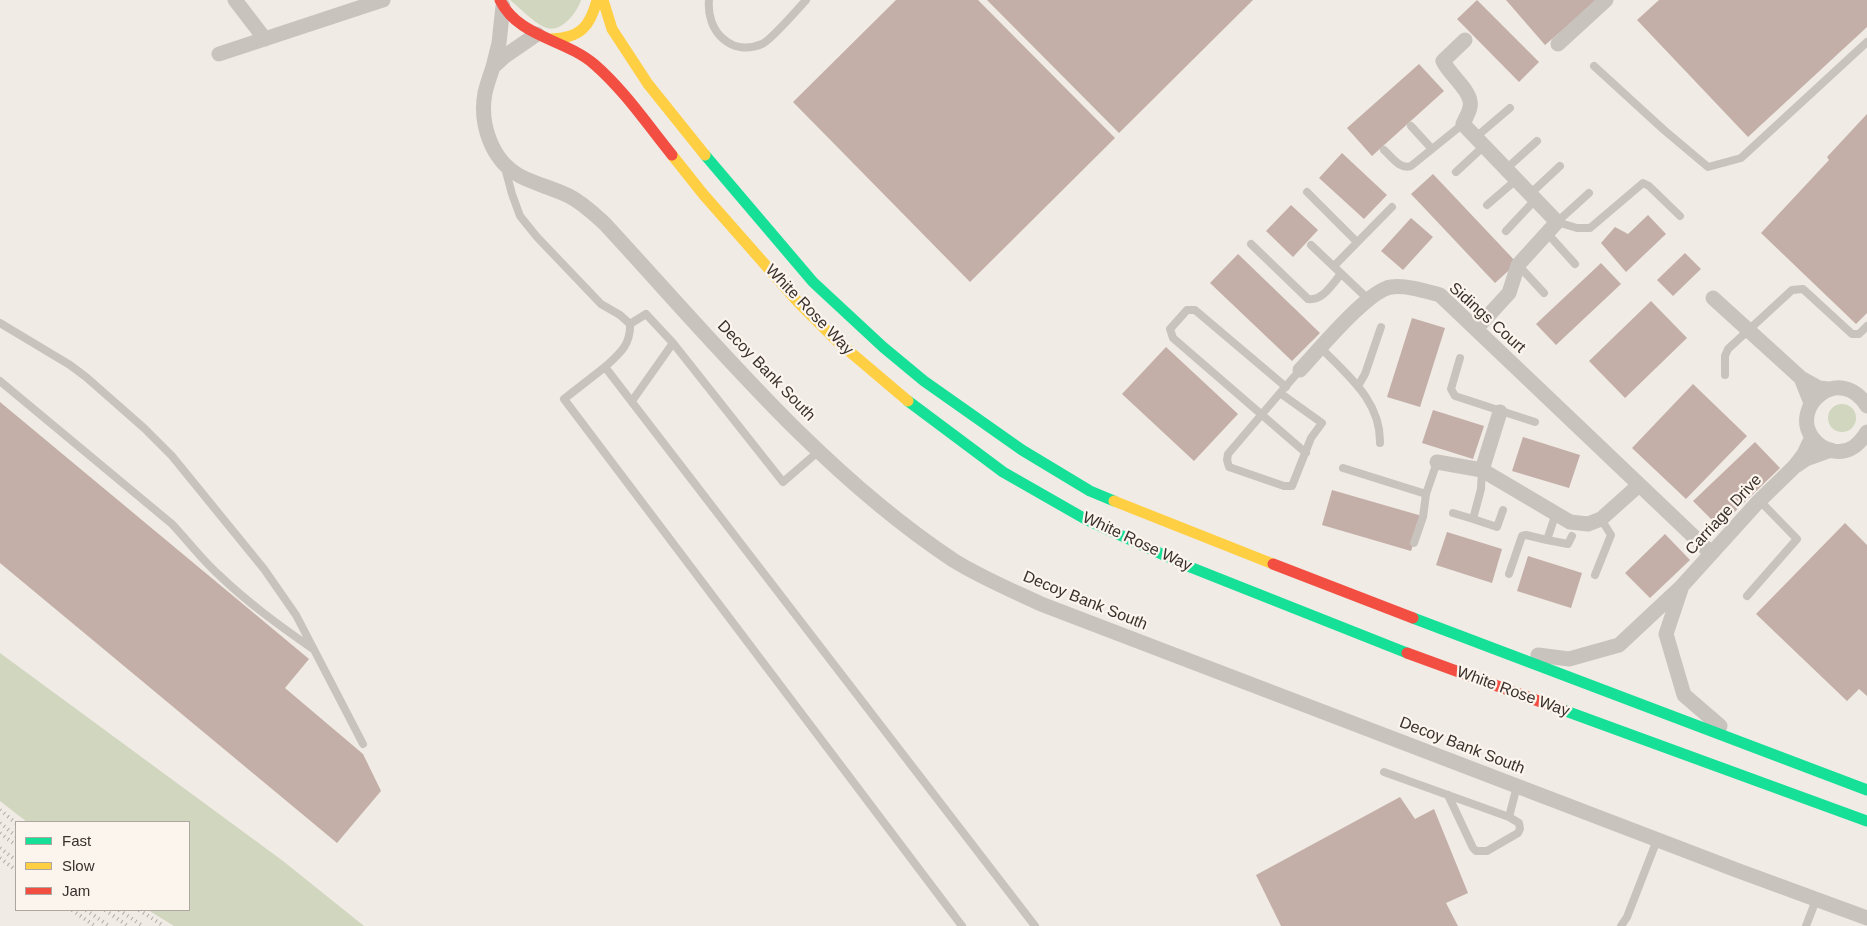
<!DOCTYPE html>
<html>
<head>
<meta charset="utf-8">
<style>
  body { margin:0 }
  #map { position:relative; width:1867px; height:926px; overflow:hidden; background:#f0ebe5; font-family:Helvetica,sans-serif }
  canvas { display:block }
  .legend { position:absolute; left:15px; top:821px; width:175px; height:90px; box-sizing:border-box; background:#fbf5ee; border:1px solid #aea6a0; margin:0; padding:6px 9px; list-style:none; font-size:15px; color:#3b302b }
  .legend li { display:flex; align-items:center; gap:10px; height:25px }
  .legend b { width:25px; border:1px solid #aea6a0 }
</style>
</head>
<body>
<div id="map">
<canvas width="1867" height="926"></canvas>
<ul class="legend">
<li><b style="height:6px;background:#16e098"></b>Fast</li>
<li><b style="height:6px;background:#ffcf43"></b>Slow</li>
<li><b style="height:6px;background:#f24e42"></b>Jam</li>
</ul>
</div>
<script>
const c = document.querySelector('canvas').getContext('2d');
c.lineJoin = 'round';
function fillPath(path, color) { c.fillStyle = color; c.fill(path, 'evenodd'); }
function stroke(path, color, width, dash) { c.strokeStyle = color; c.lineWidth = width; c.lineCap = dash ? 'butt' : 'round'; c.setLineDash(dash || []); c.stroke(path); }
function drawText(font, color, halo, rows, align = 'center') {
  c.font = font + ' Helvetica,sans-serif'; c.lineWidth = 4.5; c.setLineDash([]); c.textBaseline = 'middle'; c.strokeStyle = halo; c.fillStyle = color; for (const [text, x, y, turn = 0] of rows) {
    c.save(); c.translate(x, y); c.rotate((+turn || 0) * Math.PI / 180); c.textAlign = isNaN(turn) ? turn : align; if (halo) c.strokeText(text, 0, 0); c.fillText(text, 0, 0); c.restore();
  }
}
const green = new Path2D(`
  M 510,0 L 581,0 C 577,13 560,35 544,27 C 533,22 520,8 510,0 Z
  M1828 418a14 14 0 1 1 28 0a14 14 0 1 1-28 0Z
  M 0,653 L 283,861 L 364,926 L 174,926 L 148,910 L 189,910 L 189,822 L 27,822 L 0,801 Z`);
const building = new Path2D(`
  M 896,0 L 978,0 L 1115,138 L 970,282 L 793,102 Z
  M 987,0 L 1253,0 L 1119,133 Z
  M 1477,0 L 1539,62 L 1519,82 L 1457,19 Z
  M 1506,0 L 1598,0 L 1545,45 Z
  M 1659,0 L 1867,0 L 1867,27 L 1748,137 L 1637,20 Z
  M 1419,64 L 1444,91 L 1372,156 L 1347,128 Z
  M 1867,114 L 1867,313 L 1856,324 L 1761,233 L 1829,160 L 1827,157 Z
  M 1342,153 L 1387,195 L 1364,219 L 1319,178 Z
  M 1433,174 L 1517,263 L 1495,283 L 1411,194 Z
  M 1291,205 L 1318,230 L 1293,257 L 1266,231 Z
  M 1648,215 L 1666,234 L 1626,272 L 1601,243 L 1615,227 L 1628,234 Z
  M 1411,218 L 1433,237 L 1403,270 L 1381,251 Z
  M 1685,253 L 1701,269 L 1673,296 L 1657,280 Z
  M 1238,254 L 1320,333 L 1292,361 L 1210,283 Z
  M 1601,263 L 1621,284 L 1556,345 L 1536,324 Z
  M 1651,301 L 1687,338 L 1625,398 L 1589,361 Z
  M 1412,318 L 1445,328 L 1420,407 L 1387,397 Z
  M 1166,347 L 1238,414 L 1194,461 L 1122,394 Z
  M 1693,384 L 1747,436 L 1686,499 L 1632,448 Z
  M 0,402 L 309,659 L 285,688 L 363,754 L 381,791 L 337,843 L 0,563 Z
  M 1433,410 L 1484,426 L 1473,459 L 1422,443 Z
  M 1523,437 L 1580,455 L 1569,488 L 1512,471 Z
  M 1755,442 L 1780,468 L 1719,527 L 1693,501 Z
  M 1332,490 L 1422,516 L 1411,551 L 1322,525 Z
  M 1845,523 L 1867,545 L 1867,696 L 1859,689 L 1847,701 L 1756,614 Z
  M 1447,532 L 1502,549 L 1492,583 L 1436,565 Z
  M 1665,534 L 1690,560 L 1650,598 L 1625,573 Z
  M 1528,556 L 1582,573 L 1571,608 L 1517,591 Z
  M 1400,797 L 1415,819 L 1434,809 L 1468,893 L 1446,903 L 1458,926 L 1281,926 L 1256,875 Z`);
const lane = new Path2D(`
  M 709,0 C 706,31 731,57 762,44 C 771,40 798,9 806,0
  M 1594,66 L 1664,130 L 1708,167 L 1741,158 L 1867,42
  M 1411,126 L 1432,149
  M 1476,137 L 1510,108
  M 1384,150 C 1392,157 1400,170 1411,166 L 1463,124
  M 505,168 L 512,194 L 520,216 L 537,237 L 601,304 L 620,315 L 630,324 C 631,345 619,354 605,367
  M 1506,169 L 1537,141
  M 1456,172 L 1484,146
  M 1307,192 L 1357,242
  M 1530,194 L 1560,166
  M 1487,205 L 1516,180
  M 1557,222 L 1577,228 L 1590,228 L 1643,183 L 1649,186 L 1680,216
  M 1557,222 L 1589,193
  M 1506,231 L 1535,200
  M 1547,233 L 1575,264
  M 1251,244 L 1308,299 C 1323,301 1332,284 1341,274
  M 1311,245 L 1368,299
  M 1518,265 L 1544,293
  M 1334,266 L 1392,207
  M 0,323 L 70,365 L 86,377 L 144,428 L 172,456 L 264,569 L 296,615 L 363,744
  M 630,324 L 646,314 L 673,343 L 783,482 L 819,451
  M 1321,348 C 1348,376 1381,401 1380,443
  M 1460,358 L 1451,389 L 1455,396 L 1535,422
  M 1725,375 L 1725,356 L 1728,349 L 1792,290 L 1803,289 L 1852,334 L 1859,334 L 1867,326
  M 0,381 L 172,524 C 188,541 202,560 219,575 C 248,603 280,626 313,649
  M 1358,386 L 1365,374 L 1381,327
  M 1286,387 L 1195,310 L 1187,310 L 1170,329 L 1173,338 L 1306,453
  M 1280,393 L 1322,423 L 1311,438 L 1292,486 L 1284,486 L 1229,467 L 1227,460 L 1228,454 L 1280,393 L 1300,370
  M 632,401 L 673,343
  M 1343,468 L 1426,494 L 1437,462
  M 1482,470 L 1481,489 L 1473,519 L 1497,527 L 1503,510
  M 1453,513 L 1473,519
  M 1547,540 L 1568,544 L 1572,536
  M 1414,543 L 1423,517 L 1426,494
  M 1509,574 L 1522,536 L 1526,535 L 1547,540 L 1556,513
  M 1595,575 L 1611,535 L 1601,519
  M 1747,596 L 1797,539 L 1760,501
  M 1384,772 L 1509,817 L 1517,786
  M 1448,795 L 1473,848 L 1476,851 L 1487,851 L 1518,833 L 1520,829 L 1519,823 L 1509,817
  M 962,926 L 564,399 L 605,367 L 1035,926
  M 1621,926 L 1627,917 L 1657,840
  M 1806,926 L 1816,900`);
const street = new Path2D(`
  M 235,0 L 265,39
  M 503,6 L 499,43 L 493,67 L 505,56 L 537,34
  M 1465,40 L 1443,61 C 1449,74 1468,88 1470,101 C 1472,108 1466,117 1463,124 L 1557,222 L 1518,265 L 1509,293 L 1476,329
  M 1558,44 L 1606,0
  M 219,54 L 383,0
  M 493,67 C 490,76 487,84 485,93 C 479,124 492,161 520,176 C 535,184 553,188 569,196 C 583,203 594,214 605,224 C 713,341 820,472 953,560 C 980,577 1011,590 1041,604 L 1739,871 L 1867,918
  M 1713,298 L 1801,378
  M 1300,370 C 1318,351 1368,290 1391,287 C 1407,285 1425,291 1440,295 L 1711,553
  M 1811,403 L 1801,378 L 1819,388 L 1828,389
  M 1867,406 C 1840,363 1790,406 1812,437 C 1817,444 1823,449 1833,451 C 1849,454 1859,445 1867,432
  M 1812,437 L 1804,454 L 1794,467 L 1806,459 L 1831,450
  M 1437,462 L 1482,470 L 1570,522 L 1588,524 L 1601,519 L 1639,485
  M 1482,470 L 1500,412
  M 1681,589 L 1666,634 L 1684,695 L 1720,726
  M 1538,655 L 1569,659 L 1619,645 L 1681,587 L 1757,503 L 1794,467`);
const fast = new Path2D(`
  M 705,155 L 813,282 L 883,347 L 924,381 L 1022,450 L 1090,491 L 1114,501
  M 908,401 L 1003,472 L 1087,520 L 1190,567 L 1407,653
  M 1413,618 L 1867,790
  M 1563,710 L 1867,821`);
const slow = new Path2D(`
  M 603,0 L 612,29 L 648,84 L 705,155
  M 551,39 C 580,38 590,27 597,0
  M 672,155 L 703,194 L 798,302 L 836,340 L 908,401
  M 1114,501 L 1273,564`);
const jam = new Path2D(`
  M 500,0 C 518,37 565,39 594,64 C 624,90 647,124 672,155
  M 1273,564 L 1413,618
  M 1407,653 L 1563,710`);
const rail = new Path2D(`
  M 0,810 L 16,823
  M 0,823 L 16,836
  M 0,833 L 16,845
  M 0,848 L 16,860
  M 0,858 L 16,870
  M 72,910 L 95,926
  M 86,910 L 109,926
  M 105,910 L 128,926
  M 119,910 L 143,926
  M 139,910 L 164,926`);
const streetNames = [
  ["White Rose Way",809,310,46],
  ["Sidings Court",1487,318,42],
  ["Decoy Bank South",766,371,46],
  ["Carriage Drive",1724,515,-47],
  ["White Rose Way",1137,542,25],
  ["Decoy Bank South",1085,601,22],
  ["White Rose Way",1513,692,20],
  ["Decoy Bank South",1462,746,21]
];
fillPath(green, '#d1d6bf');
fillPath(building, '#c3afa7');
stroke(lane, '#c9c3be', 8);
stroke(street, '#c9c3be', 15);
stroke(fast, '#16e098', 11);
stroke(slow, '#ffcf43', 11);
stroke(jam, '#f24e42', 11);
stroke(rail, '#b1aca8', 4, [1, 4]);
drawText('16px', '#3b302b', '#fbf5ee', streetNames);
</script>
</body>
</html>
